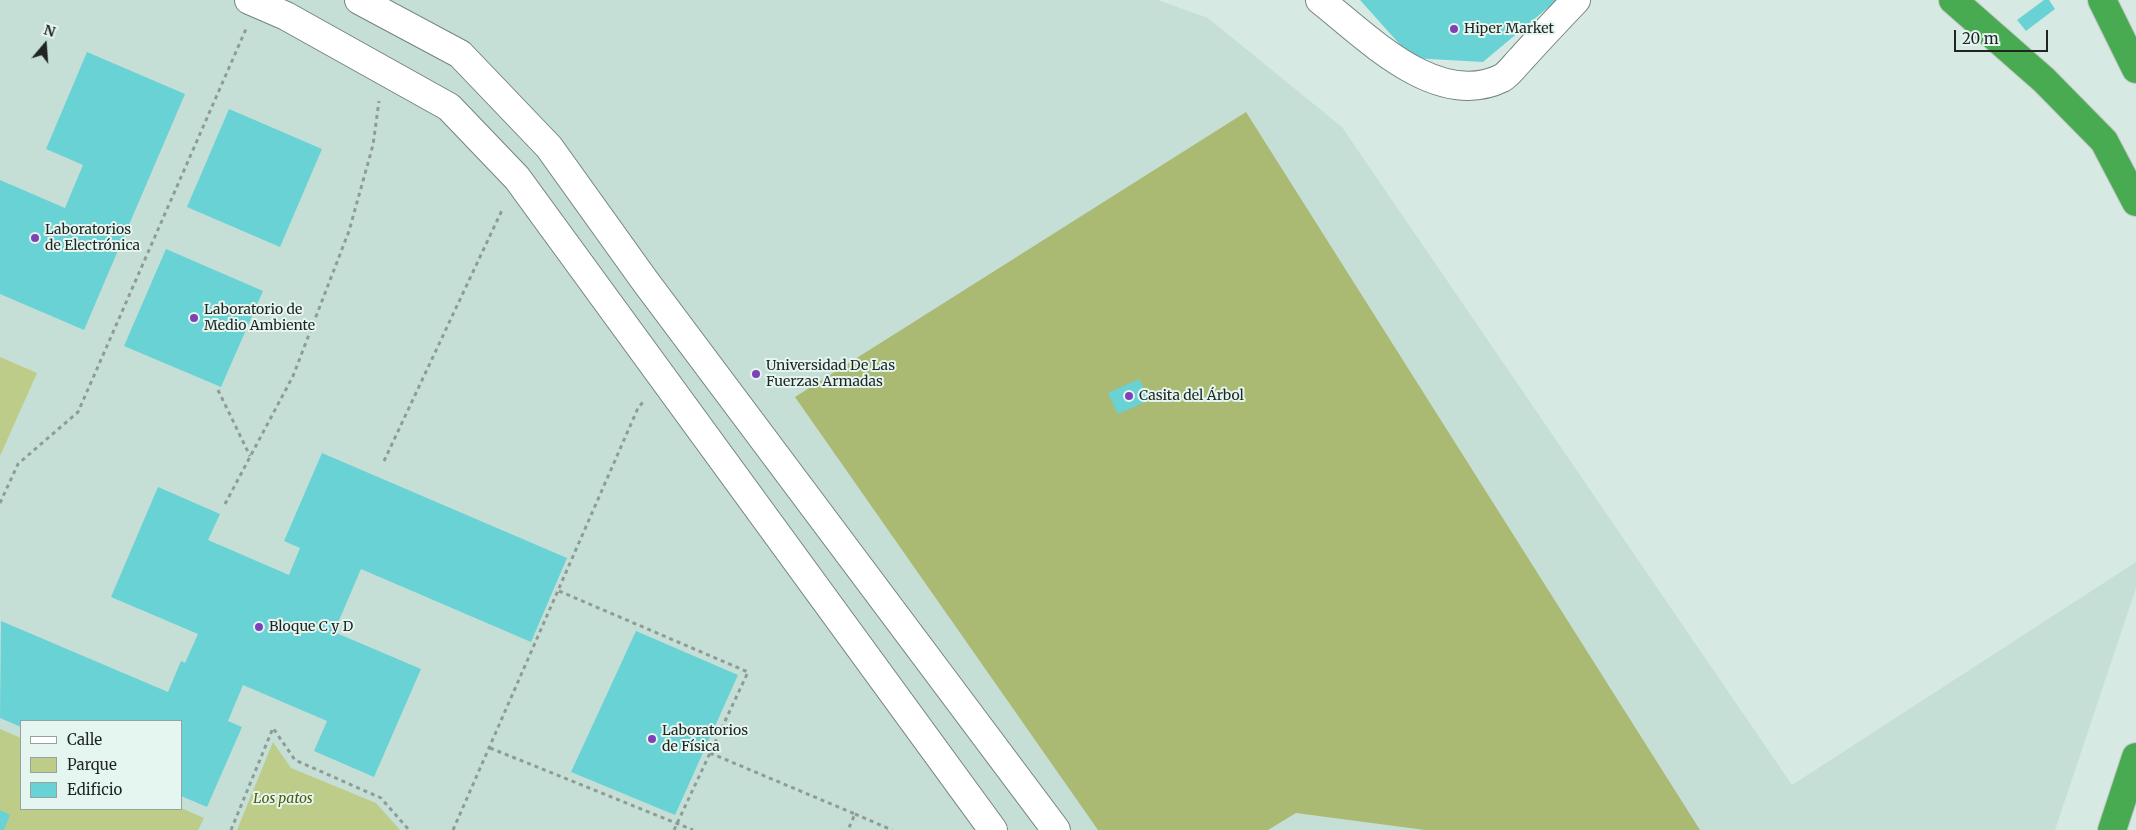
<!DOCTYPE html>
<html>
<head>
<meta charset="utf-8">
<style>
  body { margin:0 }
  #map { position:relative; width:2136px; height:830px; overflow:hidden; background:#d7e9e3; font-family:Merriweather,serif }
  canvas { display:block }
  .legend { position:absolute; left:20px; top:720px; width:162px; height:90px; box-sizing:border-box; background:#e5f6f0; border:1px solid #95a29e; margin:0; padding:6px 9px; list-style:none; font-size:15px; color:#1e2522 }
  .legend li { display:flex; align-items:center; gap:10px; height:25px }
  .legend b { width:25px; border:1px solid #95a29e }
  .north { position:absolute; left:20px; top:20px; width:50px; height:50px; -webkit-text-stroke:4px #e5f6f0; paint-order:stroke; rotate:18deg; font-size:14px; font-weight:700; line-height:20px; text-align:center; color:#1e2522 }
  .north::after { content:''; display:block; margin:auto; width:18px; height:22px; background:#1e2522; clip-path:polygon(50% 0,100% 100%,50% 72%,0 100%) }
  .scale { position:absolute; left:1954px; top:30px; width:94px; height:22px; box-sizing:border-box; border:2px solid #1e2522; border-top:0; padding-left:6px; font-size:15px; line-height:18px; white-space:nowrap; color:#1e2522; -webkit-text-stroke:4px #e5f6f0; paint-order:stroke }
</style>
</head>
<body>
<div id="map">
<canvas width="2136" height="830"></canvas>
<ul class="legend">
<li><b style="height:6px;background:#fff"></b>Calle</li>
<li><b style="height:14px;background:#bdcc89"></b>Parque</li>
<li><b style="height:14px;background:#69d2d5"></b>Edificio</li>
</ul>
<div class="north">N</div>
<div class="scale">20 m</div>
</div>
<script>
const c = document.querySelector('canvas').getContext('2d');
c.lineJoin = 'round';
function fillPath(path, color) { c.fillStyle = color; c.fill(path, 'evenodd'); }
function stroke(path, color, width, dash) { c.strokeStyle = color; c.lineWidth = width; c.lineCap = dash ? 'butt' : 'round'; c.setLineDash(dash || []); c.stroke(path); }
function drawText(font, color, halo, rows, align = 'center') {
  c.font = font + ' Merriweather,serif'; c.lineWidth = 4; c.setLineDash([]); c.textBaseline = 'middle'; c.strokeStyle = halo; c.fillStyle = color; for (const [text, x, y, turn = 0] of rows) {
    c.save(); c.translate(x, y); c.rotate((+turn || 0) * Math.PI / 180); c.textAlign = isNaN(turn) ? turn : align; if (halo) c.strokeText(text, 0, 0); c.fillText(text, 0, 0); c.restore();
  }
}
const built = new Path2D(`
  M 0,0 L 1158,0 L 1208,18 L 1342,127 L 1792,785 L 2136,562 L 2136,588 L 2055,830 L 0,830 ZM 21,721 L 181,721 L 181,809 L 21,809 Z`);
const green = new Path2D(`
  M 0,357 L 37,373 L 0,456 Z
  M 0,729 L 21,738 L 21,809 L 181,808 L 204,818 L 198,830 L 0,830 Z
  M 273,742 L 291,768 L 376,803 L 400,830 L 237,830 Z`);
const forest = new Path2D(`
  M 1246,112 L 1700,830 L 1425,830 L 1296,813 L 1268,830 L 1098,830 L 795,397 Z`);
const building = new Path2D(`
  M 1360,0 L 1557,0 L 1483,62 L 1412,58 Z
  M 2044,0 L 2049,0 L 2055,9 L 2026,31 L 2017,20 Z
  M 87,52 L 185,94 L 84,330 L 0,294 L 0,180 L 65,208 L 83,165 L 46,149 Z
  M 229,109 L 322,149 L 280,247 L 187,207 Z
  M 166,249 L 263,291 L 221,387 L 124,346 Z
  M 1139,379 L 1150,400 L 1118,414 L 1108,393 Z
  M 322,453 L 567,558 L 531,642 L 361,569 L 334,632 L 421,669 L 374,777 L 314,751 L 327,721 L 243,685 L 228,721 L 242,727 L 207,807 L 181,796 L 181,721 L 21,721 L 21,727 L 0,718 L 1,621 L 168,692 L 181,661 L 185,663 L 198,634 L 111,597 L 158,487 L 220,514 L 208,540 L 289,575 L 300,548 L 284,541 Z
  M 636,631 L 738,675 L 675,815 L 571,772 Z
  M 0,810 L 10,815 L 4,830 L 0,830 Z`);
const path = new Path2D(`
  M 218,390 L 250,456
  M 384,461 L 503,208
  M 0,503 L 18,464 L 78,412 L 246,29
  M 225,504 L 293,376 L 349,231 L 373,145 L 379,101
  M 559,591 L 748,672 L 674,830
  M 490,748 L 693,830
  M 710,753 L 855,814 L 848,830
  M 855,814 L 892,830
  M 231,830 L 273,728 L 295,760 L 381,798 L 409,830
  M 453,830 L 638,408 L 643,402`);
const minor = new Path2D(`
  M 249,0 L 286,16 L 449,107 L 517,178 L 993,830
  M 359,0 L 460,54 L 549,147 L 645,281 L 1056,830
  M 1320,0 C 1367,37 1437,110 1502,78 C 1509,74 1515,65 1521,59 C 1539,39 1557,20 1576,0`);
const highway = new Path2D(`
  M 1953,0 L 2044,80 L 2104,141 L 2136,202
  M 2102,0 L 2136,69
  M 2112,830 L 2136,757`);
const markers = [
  [1454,29,5,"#7d42b8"],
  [35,238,5,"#7d42b8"],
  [194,318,5,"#7d42b8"],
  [756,374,5,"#7d42b8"],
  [1129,396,5,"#7d42b8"],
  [259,627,5,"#7d42b8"],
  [652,739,5,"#7d42b8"]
];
const poiNames = [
  ["Hiper Market",1464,29],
  ["Laboratorios",45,230],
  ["de Electrónica",45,246],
  ["Laboratorio de",204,310],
  ["Medio Ambiente",204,326],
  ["Universidad De Las",766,366],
  ["Fuerzas Armadas",766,382],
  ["Casita del Árbol",1139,396],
  ["Bloque C y D",269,627],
  ["Laboratorios",662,731],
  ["de Física",662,747]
];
const parkNames = [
  ["Los patos",283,799]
];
fillPath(built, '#c6dfd6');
fillPath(green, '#bdcc89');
fillPath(forest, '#aaba72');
fillPath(building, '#69d2d5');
stroke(minor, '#74847e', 30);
stroke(highway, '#c4c6c6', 30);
stroke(path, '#8e9c97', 3, [4, 4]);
stroke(minor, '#fff', 28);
stroke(highway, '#48ab52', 28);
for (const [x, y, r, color] of markers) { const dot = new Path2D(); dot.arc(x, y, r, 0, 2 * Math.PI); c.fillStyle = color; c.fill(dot); stroke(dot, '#e5f6f0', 2); }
drawText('14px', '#1e2522', '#e5f6f0', poiNames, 'left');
drawText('italic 14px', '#4e5b06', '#e5f6f0', parkNames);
</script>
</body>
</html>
